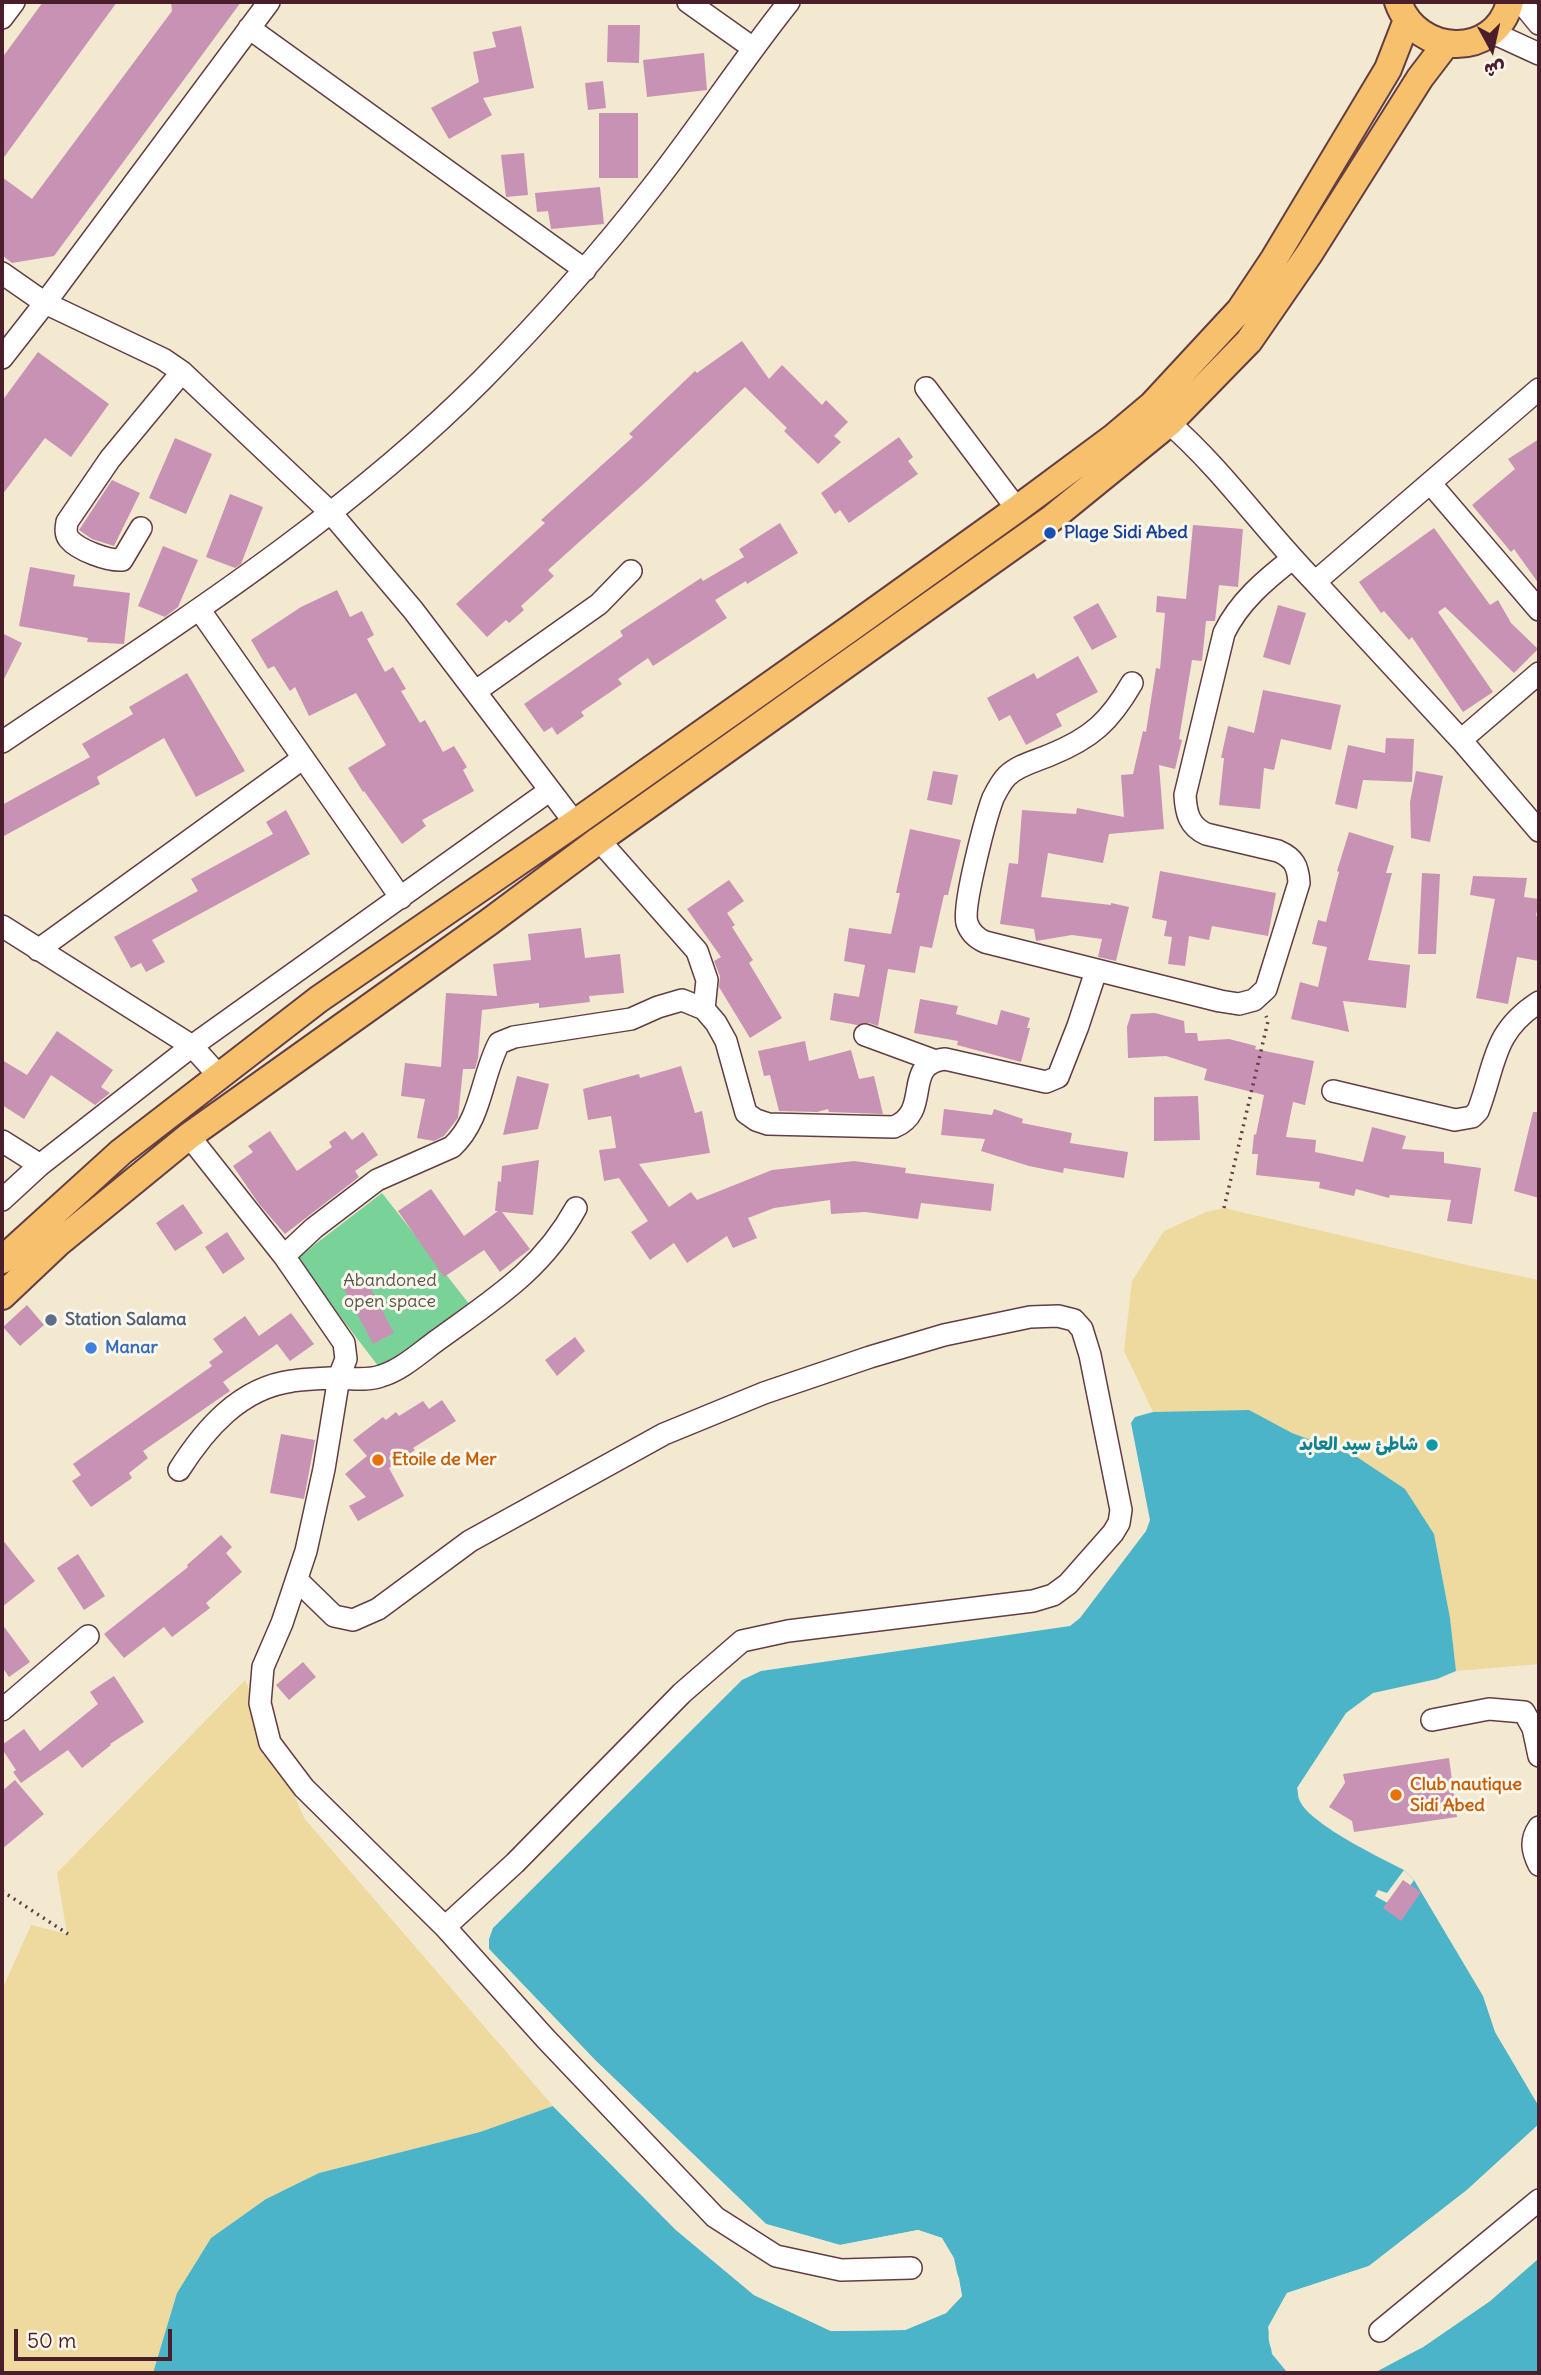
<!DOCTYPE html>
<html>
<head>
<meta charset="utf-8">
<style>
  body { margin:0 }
  #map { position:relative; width:1541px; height:2375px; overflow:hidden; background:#f2e9d0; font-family:Delius,"Playpen Sans Arabic",sans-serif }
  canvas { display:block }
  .frame { position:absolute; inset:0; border:4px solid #4a1f2b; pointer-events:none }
  .north { position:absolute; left:1457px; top:14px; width:70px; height:70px; -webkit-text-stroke:5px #fbf7ec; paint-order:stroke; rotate:172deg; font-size:19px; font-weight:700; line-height:28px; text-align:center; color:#4a1f2b }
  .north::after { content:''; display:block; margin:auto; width:24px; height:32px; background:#4a1f2b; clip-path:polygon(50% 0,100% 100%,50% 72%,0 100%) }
  .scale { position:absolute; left:14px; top:2329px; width:158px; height:32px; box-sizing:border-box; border:4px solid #4a1f2b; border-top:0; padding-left:9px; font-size:21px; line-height:24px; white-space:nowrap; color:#4a1f2b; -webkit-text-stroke:5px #fbf7ec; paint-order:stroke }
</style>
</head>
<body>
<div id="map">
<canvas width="1541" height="2375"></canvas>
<div class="frame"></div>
<div class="north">ش</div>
<div class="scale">50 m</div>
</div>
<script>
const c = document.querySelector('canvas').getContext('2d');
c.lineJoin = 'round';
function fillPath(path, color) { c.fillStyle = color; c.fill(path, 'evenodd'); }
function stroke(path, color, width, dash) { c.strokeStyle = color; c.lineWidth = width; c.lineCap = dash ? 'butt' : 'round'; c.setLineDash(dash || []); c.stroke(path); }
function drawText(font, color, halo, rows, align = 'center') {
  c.font = font + ' Delius,"Playpen Sans Arabic",sans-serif'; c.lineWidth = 6; c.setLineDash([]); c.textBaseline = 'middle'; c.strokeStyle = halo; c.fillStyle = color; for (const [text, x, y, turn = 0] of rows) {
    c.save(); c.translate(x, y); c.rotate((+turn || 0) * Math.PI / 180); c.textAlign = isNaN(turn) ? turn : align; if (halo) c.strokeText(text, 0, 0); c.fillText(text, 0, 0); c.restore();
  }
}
const green = new Path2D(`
  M 382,1193 L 470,1305 L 382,1371 L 296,1259 Z`);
const sand = new Path2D(`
  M 1224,1208 L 1471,1266 L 1539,1280 L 1539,1664 L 1456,1671 L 1450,1618 L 1434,1534 L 1357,1457 L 1292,1433 L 1249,1411 L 1153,1412 L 1124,1351 L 1132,1281 L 1164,1231 L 1206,1212 Z
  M 245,1680 L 304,1818 L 553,2106 L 480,2132 L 319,2173 L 266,2199 L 211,2238 L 177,2293 L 153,2373 L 2,2373 L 2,1990 L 31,1925 L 67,1934 L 57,1873 Z`);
const water = new Path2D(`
  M 1249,1410 L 1292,1433 L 1357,1457 L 1405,1489 L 1434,1534 L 1450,1618 L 1456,1671 L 1437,1679 L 1373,1693 L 1346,1713 L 1297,1788 C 1298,1790 1298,1797 1299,1799 C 1307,1823 1381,1858 1404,1870 L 1414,1880 L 1483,1996 L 1495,2032 L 1538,2105 L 1537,2126 L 1467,2190 L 1369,2266 L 1287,2293 C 1267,2330 1258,2338 1288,2373 L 153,2373 L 177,2293 L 211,2238 L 266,2199 L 319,2173 L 480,2132 L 553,2106 L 676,2230 L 754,2295 L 831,2331 L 905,2330 L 946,2313 L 962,2296 L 959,2278 L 942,2238 L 918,2230 L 840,2245 L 766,2224 L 595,2060 L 489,1949 L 489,1939 L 493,1928 L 742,1680 L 761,1671 L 1070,1626 L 1080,1618 L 1146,1531 L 1150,1520 L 1131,1423 L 1135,1417 L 1153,1412 Z
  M 1539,2258 L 1539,2373 L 1374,2373 L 1423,2347 L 1490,2301 Z`);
const pier = new Path2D(`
  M 1404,1870 L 1414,1880 L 1400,1901 L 1400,1910 L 1375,1896 L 1378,1890 L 1387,1893 Z
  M 486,1936 L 489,1939 L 489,1949 L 595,2060 L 766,2224 L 840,2245 L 918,2230 L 942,2238 L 954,2258 L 962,2296 L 946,2313 L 905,2330 L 831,2331 L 754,2295 L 676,2230 L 550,2103 L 555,2104 L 678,2227 L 756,2292 L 832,2328 L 904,2327 L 944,2310 L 958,2295 L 950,2259 L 940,2241 L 918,2233 L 840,2248 L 764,2226 L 592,2063 L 486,1951 Z
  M 1539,2124 L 1539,2129 L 1470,2193 L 1371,2269 L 1290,2296 L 1272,2328 L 1275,2353 L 1291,2373 L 1288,2373 L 1272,2354 L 1268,2327 L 1287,2293 L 1369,2266 L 1467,2190 Z
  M 1539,2254 L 1539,2258 L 1490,2301 L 1423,2347 L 1371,2373 L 1421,2344 L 1488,2298 Z`);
const building = new Path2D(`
  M 43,2 L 117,2 L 2,160 L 2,58 Z
  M 171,2 L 241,2 L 54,256 L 12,263 L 3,256 L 2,252 L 2,177 L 32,199 L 172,11 Z
  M 608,25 L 640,25 L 639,63 L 607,62 Z
  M 521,26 L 534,88 L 483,98 L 492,115 L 449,139 L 431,108 L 479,82 L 473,52 L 496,47 L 492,32 Z
  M 704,53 L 707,90 L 647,97 L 643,60 Z
  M 603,81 L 606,108 L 588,110 L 585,83 Z
  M 599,113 L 638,113 L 638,178 L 599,178 Z
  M 524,153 L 528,195 L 506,197 L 501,155 Z
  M 600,187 L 604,224 L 551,229 L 548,211 L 537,212 L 535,193 Z
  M 742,341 L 769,379 L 782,365 L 822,405 L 826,400 L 848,422 L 834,436 L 841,442 L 818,464 L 784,431 L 787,428 L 745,387 L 648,480 L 548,570 L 554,576 L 521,606 L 524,610 L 509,623 L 506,620 L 487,637 L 456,604 L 545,523 L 541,520 L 633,437 L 629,434 L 695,371 L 697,373 Z
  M 38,352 L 109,404 L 71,457 L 45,438 L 2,495 L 2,401 Z
  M 899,437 L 913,457 L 908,461 L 918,474 L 849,523 L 840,510 L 835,514 L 821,493 Z
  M 175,438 L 212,454 L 186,514 L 149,498 Z
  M 1539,439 L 1539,584 L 1514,549 L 1511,552 L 1472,505 L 1515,469 L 1508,459 Z
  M 112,480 L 140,493 L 114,546 L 92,539 L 79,530 Z
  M 230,494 L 263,507 L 241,564 L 235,568 L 206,557 Z
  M 780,523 L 798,553 L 747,584 L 746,581 L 715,600 L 727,618 L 653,666 L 648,658 L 618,679 L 622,684 L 581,712 L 584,716 L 557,735 L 552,727 L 544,732 L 524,704 L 623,636 L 620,631 L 701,578 L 703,581 L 744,557 L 739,549 Z
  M 1193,525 L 1243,529 L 1238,587 L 1219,585 L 1215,621 L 1206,621 L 1202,661 L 1192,660 L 1179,739 L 1182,740 L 1175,769 L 1159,765 L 1164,829 L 1109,834 L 1103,863 L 1048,853 L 1041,897 L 1111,905 L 1111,903 L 1129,907 L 1116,961 L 1098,957 L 1102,939 L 1072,935 L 1036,941 L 1034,929 L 1000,924 L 1009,863 L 1018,864 L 1022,810 L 1076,814 L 1077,808 L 1124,817 L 1121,775 L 1133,774 L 1143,731 L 1146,732 L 1156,668 L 1160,669 L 1165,613 L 1156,612 L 1157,596 L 1186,599 Z
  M 1434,528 L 1490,605 L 1498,600 L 1511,623 L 1538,649 L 1514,673 L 1445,607 L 1438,612 L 1493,692 L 1463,712 L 1412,637 L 1409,640 L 1384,611 L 1381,613 L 1359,582 Z
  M 163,546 L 198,560 L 178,607 L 165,617 L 138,606 Z
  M 30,567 L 75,575 L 73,586 L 130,593 L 124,644 L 87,642 L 88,638 L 19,626 Z
  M 337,590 L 350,617 L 362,611 L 374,635 L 367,639 L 385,672 L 393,667 L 406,689 L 401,691 L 420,723 L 425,720 L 443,752 L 454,746 L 467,767 L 463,770 L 474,791 L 422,820 L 426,826 L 402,844 L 364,791 L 363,792 L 348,768 L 386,745 L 356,693 L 309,716 L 295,687 L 290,691 L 274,666 L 268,669 L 251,640 L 301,607 Z
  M 1098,603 L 1117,637 L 1092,650 L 1073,617 Z
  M 1278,605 L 1306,613 L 1290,665 L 1263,657 Z
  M 2,633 L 22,643 L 2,683 Z
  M 1078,656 L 1098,692 L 1056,714 L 1062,726 L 1026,745 L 1010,715 L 999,721 L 987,698 L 1034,673 L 1037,679 Z
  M 187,673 L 245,771 L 196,797 L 164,738 L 97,777 L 100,784 L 2,837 L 2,805 L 90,757 L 82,744 L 133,714 L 129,707 Z
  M 1263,690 L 1341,705 L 1331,750 L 1281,739 L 1274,770 L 1264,768 L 1260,809 L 1219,805 L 1224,758 L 1221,758 L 1228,726 L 1254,733 Z
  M 1386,738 L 1414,739 L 1412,782 L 1363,780 L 1357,809 L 1335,804 L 1348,745 L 1385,753 Z
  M 933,771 L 958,775 L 952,805 L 927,800 Z
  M 1416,771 L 1443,776 L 1430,842 L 1411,838 L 1410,802 Z
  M 286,810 L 310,854 L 152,940 L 165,962 L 146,972 L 141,963 L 131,968 L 114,937 L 198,891 L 191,879 L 273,834 L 266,822 Z
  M 910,829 L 961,840 L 948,895 L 944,895 L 932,948 L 920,946 L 915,973 L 888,969 L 878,1026 L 869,1023 L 857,1025 L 830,1020 L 834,993 L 859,997 L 865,965 L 844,961 L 849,928 L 891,934 L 900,893 L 896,893 Z
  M 1349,832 L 1394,846 L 1386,873 L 1392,873 L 1368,960 L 1410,965 L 1406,1008 L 1343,1001 L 1349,1032 L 1291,1019 L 1300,982 L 1318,987 L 1327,947 L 1312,944 L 1318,920 L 1326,922 L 1339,872 L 1337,871 Z
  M 1160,871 L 1276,893 L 1268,936 L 1212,926 L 1209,940 L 1189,936 L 1185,966 L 1168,964 L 1172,937 L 1164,936 L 1167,921 L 1152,918 Z
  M 1422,873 L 1440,874 L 1436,954 L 1418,954 Z
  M 1473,876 L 1527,878 L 1524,897 L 1539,899 L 1536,916 L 1539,917 L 1539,961 L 1517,957 L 1508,1004 L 1476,998 L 1495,899 L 1470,895 Z
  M 729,880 L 744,901 L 727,913 L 735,925 L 732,927 L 753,960 L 749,963 L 782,1018 L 750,1038 L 719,987 L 720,976 L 714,961 L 721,957 L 687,909 Z
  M 581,928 L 585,958 L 620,954 L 624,993 L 589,996 L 590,1002 L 539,1008 L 539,1003 L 482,1010 L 478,1058 L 475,1069 L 463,1069 L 458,1118 L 444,1136 L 434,1141 L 417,1138 L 425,1099 L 401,1096 L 405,1063 L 441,1067 L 446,993 L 497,996 L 493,964 L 531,960 L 528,934 Z
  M 920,999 L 958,1006 L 956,1014 L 997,1025 L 1001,1010 L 1030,1018 L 1027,1028 L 1030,1028 L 1021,1062 L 957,1045 L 958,1041 L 914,1033 Z
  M 1155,1013 L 1184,1021 L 1185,1033 L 1197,1033 L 1198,1041 L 1229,1039 L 1256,1046 L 1255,1049 L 1314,1061 L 1305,1105 L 1293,1102 L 1286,1137 L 1316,1140 L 1315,1152 L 1363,1162 L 1372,1127 L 1406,1136 L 1402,1149 L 1444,1152 L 1444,1163 L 1481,1168 L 1472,1224 L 1447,1221 L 1451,1200 L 1390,1195 L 1389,1198 L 1356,1189 L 1354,1196 L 1319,1188 L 1320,1182 L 1256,1175 L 1258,1154 L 1252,1154 L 1254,1134 L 1256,1135 L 1264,1095 L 1204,1080 L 1207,1069 L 1166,1056 L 1128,1058 L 1127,1027 L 1131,1014 Z
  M 57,1031 L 113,1070 L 101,1087 L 110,1093 L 95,1105 L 51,1075 L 24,1119 L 2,1105 L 2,1060 L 27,1075 Z
  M 805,1041 L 809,1061 L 851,1050 L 859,1079 L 874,1076 L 883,1114 L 829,1112 L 828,1109 L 817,1112 L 779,1111 L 770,1075 L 764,1076 L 758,1051 Z
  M 681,1066 L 695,1113 L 702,1111 L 710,1153 L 639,1164 L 669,1207 L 691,1192 L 697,1200 L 772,1170 L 854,1161 L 906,1168 L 905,1173 L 994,1184 L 991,1211 L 921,1203 L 918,1219 L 865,1212 L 831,1214 L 830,1200 L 774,1208 L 748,1218 L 757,1238 L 733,1248 L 727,1236 L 687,1263 L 674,1243 L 650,1260 L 631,1232 L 648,1221 L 619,1178 L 604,1181 L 599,1150 L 616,1148 L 611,1116 L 588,1120 L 583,1089 L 639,1074 L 640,1078 Z
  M 517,1076 L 549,1084 L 538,1129 L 503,1135 Z
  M 1198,1096 L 1200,1140 L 1154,1141 L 1154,1097 Z
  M 944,1109 L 992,1115 L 994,1109 L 1023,1119 L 1022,1123 L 1072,1133 L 1070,1143 L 1128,1152 L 1124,1178 L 1064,1168 L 1063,1173 L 1029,1166 L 981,1151 L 985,1139 L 941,1135 Z
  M 1533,1112 L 1539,1112 L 1539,1198 L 1514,1191 Z
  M 270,1131 L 297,1171 L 332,1147 L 329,1142 L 345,1131 L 352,1140 L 363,1132 L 378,1155 L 355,1171 L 359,1177 L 285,1234 L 259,1204 L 233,1166 L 253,1152 L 248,1146 Z
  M 539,1160 L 533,1215 L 502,1212 L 530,1249 L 500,1272 L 484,1250 L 444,1277 L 398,1211 L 431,1189 L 464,1236 L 498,1211 L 495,1211 L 498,1181 L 501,1182 L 502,1166 Z
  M 183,1204 L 203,1233 L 175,1251 L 156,1223 Z
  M 227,1232 L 245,1259 L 223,1274 L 205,1247 Z
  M 363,1274 L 394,1333 L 373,1344 L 342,1285 Z
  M 27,1305 L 44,1325 L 20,1346 L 3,1327 Z
  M 291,1313 L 314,1344 L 290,1361 L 277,1344 L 223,1382 L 230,1391 L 143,1451 L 148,1458 L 129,1473 L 132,1478 L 91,1507 L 72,1481 L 81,1475 L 73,1464 L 212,1366 L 209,1362 L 223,1352 L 213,1339 L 245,1316 L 259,1336 Z
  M 575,1337 L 585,1351 L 557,1376 L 545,1360 Z
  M 442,1400 L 456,1421 L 413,1448 L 415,1450 L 389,1468 L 404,1496 L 358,1521 L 349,1506 L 366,1497 L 345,1474 L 367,1456 L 353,1440 L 383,1417 L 386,1420 L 396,1412 L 399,1416 L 423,1401 L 429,1409 Z
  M 281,1434 L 315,1440 L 304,1499 L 270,1493 Z
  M 221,1535 L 232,1547 L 226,1553 L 242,1572 L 206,1603 L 210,1608 L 172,1637 L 164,1627 L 124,1658 L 104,1634 L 188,1567 L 187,1565 Z
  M 2,1539 L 35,1581 L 2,1607 Z
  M 78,1554 L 105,1596 L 84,1610 L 57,1568 Z
  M 2,1624 L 30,1662 L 9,1677 L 2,1667 Z
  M 303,1662 L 316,1677 L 289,1700 L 276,1685 Z
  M 114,1676 L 144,1722 L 110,1744 L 111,1745 L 82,1768 L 68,1750 L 21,1783 L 13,1772 L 16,1770 L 2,1749 L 2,1745 L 24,1729 L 40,1751 L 98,1704 L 90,1692 Z
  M 1449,1758 L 1457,1817 L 1354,1832 L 1352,1821 L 1329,1807 L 1345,1783 L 1343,1774 Z
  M 15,1780 L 44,1814 L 2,1849 L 2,1791 Z
  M 1403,1880 L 1421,1892 L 1401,1921 L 1383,1908 Z`);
const path = new Path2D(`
  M 1224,1208 L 1268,1021 L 1266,1016
  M 2,1891 L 68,1934`);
const minor = new Path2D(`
  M 688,2 L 753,48
  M 1521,2 L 1539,24
  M 2,18 L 14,2
  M 249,28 L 585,270
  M 1491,32 L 1539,54
  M 2,273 L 45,303 L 269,2
  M 2,358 L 45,303 L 163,359 L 182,372 L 331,513 L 413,610 L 575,823
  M 926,388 L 1017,509
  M 1539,389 L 1315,582 L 1461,740 L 1539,831
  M 1169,423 C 1223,470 1264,530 1315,582
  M 1431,484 L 1539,610
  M 141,528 L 122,560 C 108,561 78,550 69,539 C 65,534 66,528 67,522 L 110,459 L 182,372
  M 199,609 L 401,898
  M 1132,683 C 1110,721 1092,738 1050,755 C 1036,761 1018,765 1007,776 C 1001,782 997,790 993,798 C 986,817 962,906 967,923 C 970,932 976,938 985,942 L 1220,1001 L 1239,1004 L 1254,1000 L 1266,989 L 1299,883 C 1298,866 1294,858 1278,851 L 1206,834 C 1189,826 1186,813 1185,795 L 1224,633 C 1239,602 1265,580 1292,559
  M 476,691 L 599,604 L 631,571
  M 1461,740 L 1539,673
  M 2,742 C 168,630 340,522 482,380 C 542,319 600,254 652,187 C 700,126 741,62 789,2
  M 599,840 L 697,951 L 707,980 L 704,1009
  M 2,926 L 192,1046 L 219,1076
  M 38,950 L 302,759
  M 865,1035 L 933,1060
  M 1333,1091 L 1455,1120 L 1472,1117 L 1478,1111 C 1496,1064 1492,1032 1539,1002
  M 189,1136 L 284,1256 L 344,1343 L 346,1359 L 339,1377 L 324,1469 L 306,1551 L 282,1623 L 263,1667 L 260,1703 L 270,1743 L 304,1788 L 445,1927 L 545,2038 L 715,2217 L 776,2256 L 841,2270 L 911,2268
  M 2,1141 L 40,1165
  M 2,1200 L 40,1165 L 192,1046 L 549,791
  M 284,1256 L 314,1228 L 377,1180 L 452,1147 C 482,1119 481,1077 499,1043 L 514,1037 L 631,1019 L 658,1007 L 682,1000 L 704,1009 L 716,1023 L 726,1041 L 746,1113 L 756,1120 L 768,1124 L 894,1127 C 933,1111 901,1064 945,1059 L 1046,1082 L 1058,1077 L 1078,1026 L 1096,971
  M 179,1470 C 205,1429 240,1388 292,1381 C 304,1379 316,1379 329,1378 C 346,1377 364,1382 381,1376 C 402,1370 422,1351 439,1339 C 494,1299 542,1270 576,1208
  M 297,1580 L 334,1616 L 353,1620 L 378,1609 L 470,1541 L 664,1434 L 764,1393 L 870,1357 L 944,1335 L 1030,1317 L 1058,1316 L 1074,1320 L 1082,1329 L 1090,1355 L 1121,1510 L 1119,1523 L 1113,1533 L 1068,1584 L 1053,1595 L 1033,1601 L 788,1631 L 742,1641 L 682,1693 L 515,1863 L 445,1927
  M 2,1710 L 88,1636
  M 1432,1720 L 1489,1709 L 1524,1712 L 1533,1728 L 1539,1756
  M 1539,1827 C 1530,1840 1532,1851 1539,1865
  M 1380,2331 L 1539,2200`);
const major = new Path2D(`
  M 1398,2 C 1417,56 1495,60 1510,2
  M 2,1260 L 121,1152 L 319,999 L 575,823 L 848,630 L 1017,509 L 1114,437 L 1152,405 L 1240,310 L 1274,259 L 1388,69 L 1407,20
  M 2,1296 L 57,1244 L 189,1136 L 489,922 L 599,840 L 1051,519 L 1169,423 L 1249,341 L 1309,254 L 1420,78 L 1446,44`);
const markers = [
  [1050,533,7,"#1a4fb4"],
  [51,1320,7,"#5c6f8a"],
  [91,1348,7,"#3f7fe0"],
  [1432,1445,7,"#0f9aa8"],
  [378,1460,7,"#e8710a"],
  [1396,1795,7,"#e8710a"]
];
const transitNames = [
  ["Plage Sidi Abed",1064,533]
];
const parkNames = [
  ["Abandoned",390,1281],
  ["open space",390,1302]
];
const serviceNames = [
  ["Station Salama",65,1320]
];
const shopNames = [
  ["Manar",105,1348]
];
const cultureNames = [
  ["شاطئ سيد العابد",1418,1445]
];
const foodNames = [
  ["Etoile de Mer",392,1460],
  ["Club nautique",1410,1785],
  ["Sidi Abed",1410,1806]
];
fillPath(green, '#79d399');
fillPath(sand, '#eeda9e');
fillPath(water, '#4bb4c9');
fillPath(pier, '#f2e9d0');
fillPath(building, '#c892b4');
stroke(minor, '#633d44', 24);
stroke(major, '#633d44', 30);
stroke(path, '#633d44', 3.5, [2, 5]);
stroke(minor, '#fff', 21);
stroke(major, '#f7c06c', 26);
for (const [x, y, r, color] of markers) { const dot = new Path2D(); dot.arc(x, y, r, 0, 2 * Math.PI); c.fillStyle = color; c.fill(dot); stroke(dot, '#fbf7ec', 2.5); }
drawText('bold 18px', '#164399', '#fbf7ec', transitNames, 'left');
drawText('18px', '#58554c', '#fbf7ec', parkNames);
drawText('bold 18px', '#4e5e75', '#fbf7ec', serviceNames, 'left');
drawText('bold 18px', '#366cbe', '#fbf7ec', shopNames, 'left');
drawText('bold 18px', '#0d838f', '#fbf7ec', cultureNames, 'right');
drawText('bold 18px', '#c56008', '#fbf7ec', foodNames, 'left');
</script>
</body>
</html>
